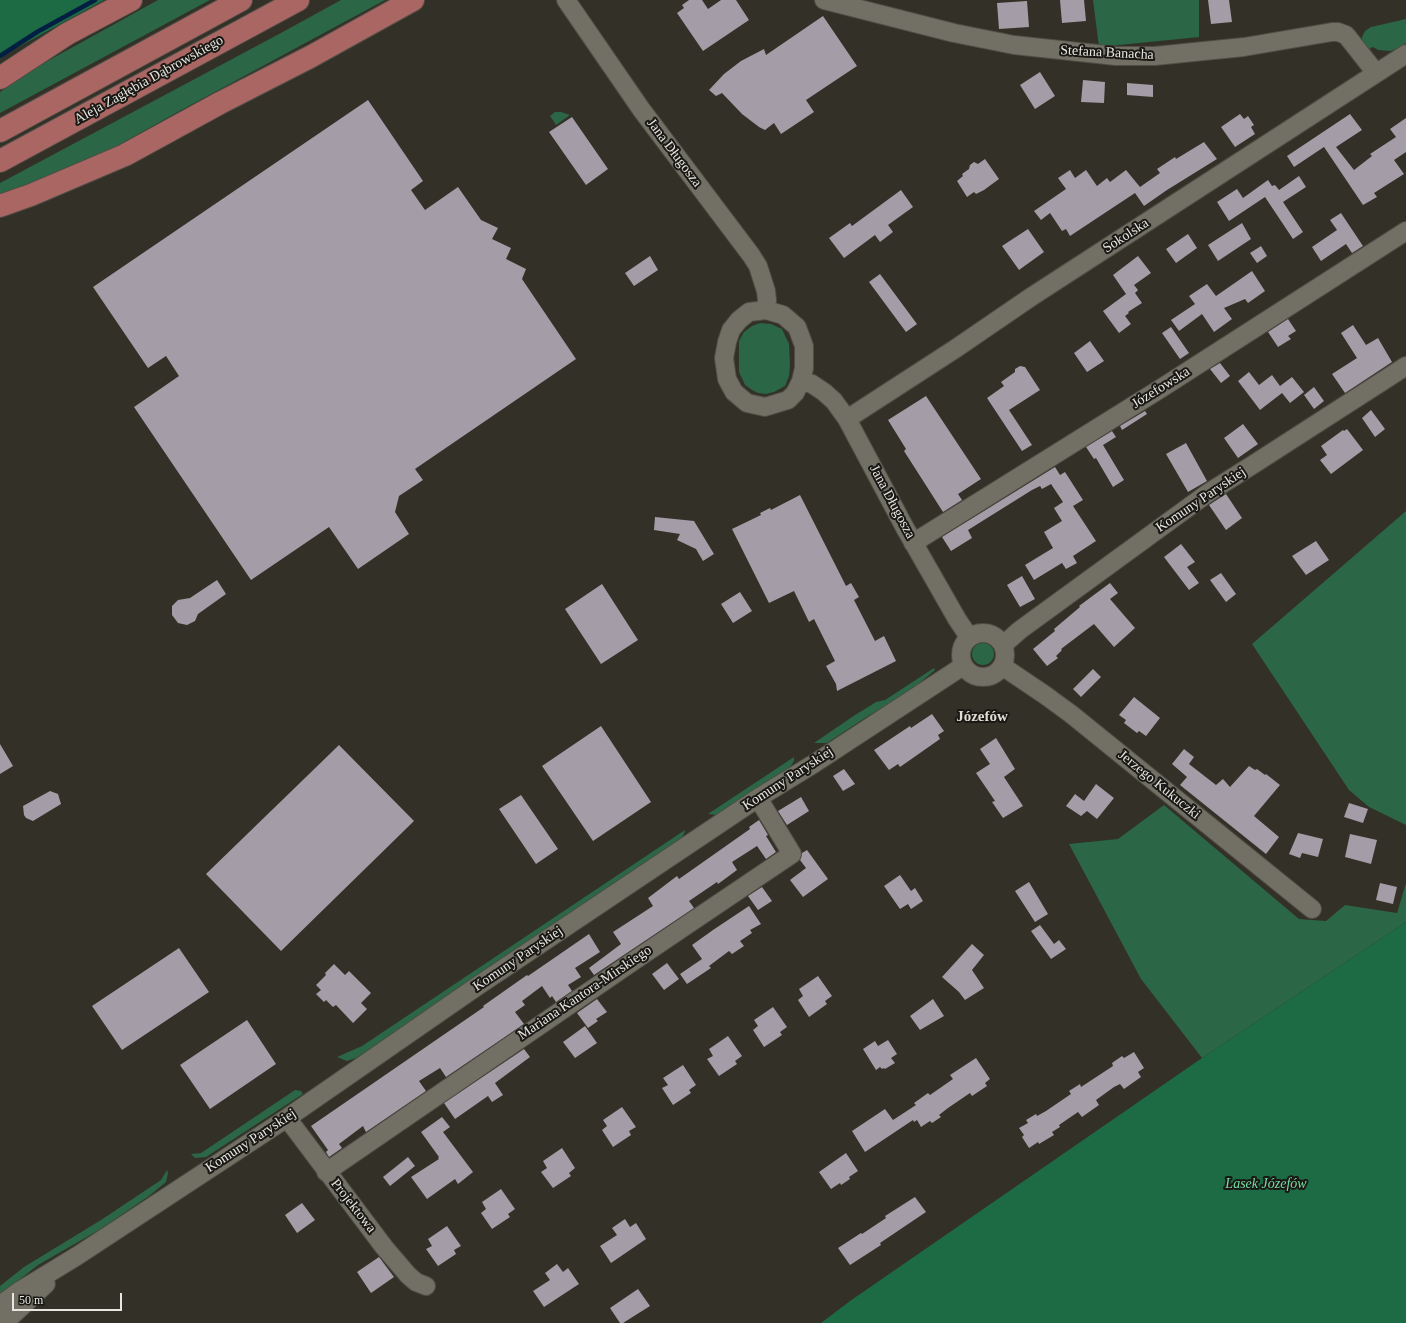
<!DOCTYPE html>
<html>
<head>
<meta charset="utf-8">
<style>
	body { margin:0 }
	#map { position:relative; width:1406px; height:1323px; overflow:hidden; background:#333027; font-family:Georgia,serif }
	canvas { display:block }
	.scale { position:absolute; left:12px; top:1293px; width:110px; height:18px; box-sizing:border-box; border:2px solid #e7e6e0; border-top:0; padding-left:5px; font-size:12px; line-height:14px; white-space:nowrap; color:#e7e6e0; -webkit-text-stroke:3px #191814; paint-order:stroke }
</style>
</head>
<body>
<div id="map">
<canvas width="1406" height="1323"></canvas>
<div class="scale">50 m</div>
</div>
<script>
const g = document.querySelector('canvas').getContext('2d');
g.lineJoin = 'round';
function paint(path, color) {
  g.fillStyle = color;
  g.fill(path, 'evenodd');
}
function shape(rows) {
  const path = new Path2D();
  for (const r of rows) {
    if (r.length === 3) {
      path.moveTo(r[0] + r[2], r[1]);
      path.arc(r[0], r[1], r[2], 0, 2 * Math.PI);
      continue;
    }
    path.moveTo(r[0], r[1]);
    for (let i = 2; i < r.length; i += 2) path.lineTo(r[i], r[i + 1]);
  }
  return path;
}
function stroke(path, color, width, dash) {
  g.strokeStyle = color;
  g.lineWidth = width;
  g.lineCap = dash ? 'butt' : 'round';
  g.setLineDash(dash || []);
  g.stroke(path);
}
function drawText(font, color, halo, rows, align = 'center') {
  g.font = font + ' Georgia,serif';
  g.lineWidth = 4;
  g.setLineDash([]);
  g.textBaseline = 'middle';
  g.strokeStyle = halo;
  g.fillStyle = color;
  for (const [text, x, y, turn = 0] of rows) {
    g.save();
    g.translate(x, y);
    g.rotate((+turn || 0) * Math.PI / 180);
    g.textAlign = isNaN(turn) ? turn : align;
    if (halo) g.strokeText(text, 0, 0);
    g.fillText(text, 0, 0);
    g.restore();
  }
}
paint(shape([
	[158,0,210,0,0,113,0,92,35,68],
	[341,0,385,0,174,114,83,165,0,197,0,183,279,34],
	[1093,0,1199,0,1199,37,1099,47],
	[1406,19,1406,43,1397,49,1390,51,1378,50,1375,48,1372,47,1369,50,1362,41,1362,37,1365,31,1371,27],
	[555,112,561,112,570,115,556,125,550,116],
	[760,323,771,324,782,329,789,344,790,365,789,376,785,386,774,392,766,394,758,393,752,390,745,385,739,372,739,341,744,332,752,326],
	[1406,511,1406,825,1369,807,1349,790,1252,644],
	[983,654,11],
	[934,668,935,670,911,690,888,705,868,716,827,743,814,743,852,717,876,702,885,700],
	[794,757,794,761,789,769,717,815,708,814],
	[1164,805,1299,919,1326,921,1345,905,1397,913,1406,883,1406,922,1202,1058,1141,979,1069,844,1118,839],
	[685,830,684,834,679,842,356,1058,347,1061,337,1057,362,1046],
	[295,1090,301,1091,303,1094,206,1157,195,1158,191,1154,201,1153],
	[167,1170,168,1173,166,1182,149,1196,99,1230,38,1265,0,1295,0,1286,24,1267,101,1220,161,1180]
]), '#2b6646');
paint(shape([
	[0,0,104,0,13,50,0,59],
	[1406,922,1406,1323,821,1323,850,1301,1202,1058]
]), '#1d6b44');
stroke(shape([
	[0,56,37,32,95,0]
]), '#011e43', 4.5);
paint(shape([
	[689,0,702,0,708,9,721,0,736,0,749,20,703,51,677,13,684,8,682,5],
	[1060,0,1084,0,1086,21,1062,23],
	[1208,0,1229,0,1232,22,1211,24],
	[1027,1,1029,27,999,29,997,3],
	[823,16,857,66,806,100,814,112,781,134,774,123,765,130,759,127,742,114,722,93,716,96,709,90,724,74,741,61,764,49,766,55],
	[1040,72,1055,96,1035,109,1020,85],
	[1083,80,1105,82,1104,103,1081,102],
	[1127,83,1153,85,1153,97,1127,95],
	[368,100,423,181,411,190,425,210,458,187,481,220,498,228,492,239,511,248,506,259,526,269,522,279,576,359,415,469,423,480,399,496,395,512,409,534,358,569,329,527,251,580,134,407,179,376,166,356,148,368,93,287],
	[1240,114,1244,119,1248,116,1254,125,1251,127,1255,134,1235,147,1221,127],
	[1350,114,1362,130,1336,147,1354,170,1372,156,1370,154,1396,137,1390,129,1406,118,1406,152,1394,160,1404,174,1374,193,1377,197,1363,205,1324,147,1294,167,1287,156],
	[572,117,608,169,586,185,549,132],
	[1204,142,1217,159,1167,190,1144,206,1135,193,1070,236,1066,229,1062,231,1050,213,1041,220,1034,211,1066,189,1058,178,1070,170,1075,178,1086,170,1097,186,1107,178,1110,182,1126,170,1140,187,1160,173,1157,169,1175,157,1176,159],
	[985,159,999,179,984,190,976,194,974,192,967,197,957,181,963,176,962,174,969,169,970,165,974,162,978,164],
	[1299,176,1306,187,1283,202,1303,232,1293,239,1265,197,1229,221,1217,202,1237,189,1243,198,1268,180,1272,186,1275,185,1279,190],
	[901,190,913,207,888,225,893,232,880,242,875,235,844,258,829,238,850,223,852,226],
	[1341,213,1363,246,1352,253,1346,244,1321,261,1312,247,1337,230,1330,220],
	[1242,223,1251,239,1218,261,1208,245],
	[1028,229,1044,252,1019,270,1002,246],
	[1188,234,1197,248,1176,263,1166,249],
	[1261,246,1267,256,1257,263,1250,253],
	[650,256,658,270,634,286,625,273],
	[1138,256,1151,273,1134,285,1138,290,1135,293,1142,303,1128,312,1129,313,1125,316,1131,324,1119,333,1103,311,1126,294,1113,275],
	[1252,271,1265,291,1248,303,1245,299,1224,308,1232,319,1214,332,1202,314,1179,331,1171,320,1195,304,1189,296,1207,284,1216,296],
	[880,274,917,324,906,332,869,282],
	[1288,319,1296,331,1288,336,1291,339,1278,347,1268,332],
	[1353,325,1366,345,1378,338,1392,362,1345,393,1332,374,1357,358,1341,333],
	[1171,327,1189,353,1180,359,1162,333],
	[1090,341,1104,361,1087,372,1074,353],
	[1220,363,1230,376,1221,383,1210,369],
	[1020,366,1025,367,1040,390,1009,410,1032,445,1022,451,987,398,1004,386,1001,382,1015,372,1015,369],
	[1249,372,1259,385,1272,375,1280,386,1292,377,1304,392,1290,403,1282,393,1260,410,1238,381],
	[1314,387,1324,401,1314,409,1304,395],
	[926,396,981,479,958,494,962,500,943,512,904,451,906,449,888,420],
	[1371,410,1385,429,1375,437,1362,418],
	[1145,411,1147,414,1122,430,1120,426],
	[1243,424,1258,444,1238,458,1224,438],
	[1347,429,1363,450,1331,474,1320,460,1327,455,1321,446,1343,430,1344,431],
	[1112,431,1116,437,1103,445,1124,480,1113,487,1096,458,1094,459,1086,447],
	[1186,443,1207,481,1188,492,1166,454],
	[1055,467,1060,475,1065,472,1083,500,1073,506,1096,541,1073,556,1077,563,1066,569,1062,563,1034,580,1025,565,1053,548,1044,532,1062,521,1054,508,1063,502,1051,484,1042,489,1040,486,1032,490,968,530,972,538,951,551,942,537],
	[1226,494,1242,518,1226,530,1209,505],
	[800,495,846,586,851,583,859,597,854,600,875,641,884,636,896,661,837,691,836,684,826,666,835,661,814,619,809,622,794,591,769,603,732,529,761,515,760,513,770,508,771,510],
	[655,517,694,521,714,554,703,561,696,549,677,540,680,534,654,530],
	[1316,541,1329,560,1306,575,1292,556],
	[1181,544,1195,562,1187,567,1199,583,1189,590,1164,557],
	[1221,573,1236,594,1226,602,1210,580],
	[1022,576,1035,599,1020,607,1007,585],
	[217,580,226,594,198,614,195,621,187,625,178,623,172,615,172,606,178,600,190,598],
	[1110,583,1118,593,1110,599,1135,628,1114,647,1094,624,1061,649,1062,650,1056,656,1058,658,1047,666,1033,649,1055,631,1054,629,1080,607,1079,606],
	[602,584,638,640,601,664,565,609],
	[740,592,752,611,733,623,721,604],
	[1093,669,1101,677,1081,697,1073,689],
	[1134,697,1160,718,1146,736,1139,731,1137,733,1124,723,1126,720,1119,715],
	[932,714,944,731,938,735,940,739,900,767,898,764,889,770,874,750,910,726,911,728],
	[601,726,651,802,593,841,542,766],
	[996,738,1015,769,1004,777,1023,806,1003,818,992,802,995,801,976,773,990,764,980,749],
	[0,744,13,766,0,774],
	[339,745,414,821,281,951,206,874],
	[1184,749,1194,757,1189,764,1216,785,1223,779,1230,787,1249,766,1255,770,1257,769,1265,775,1266,774,1280,785,1254,816,1279,837,1266,854,1180,785,1187,777,1172,764],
	[844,769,855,784,843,791,833,776],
	[1096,784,1114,798,1097,819,1087,811,1081,816,1066,806,1075,794,1084,801],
	[50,791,58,794,61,804,33,821,26,818,24,815,23,806],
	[521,795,558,849,536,864,499,809],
	[801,797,809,811,787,825,778,811],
	[1349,803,1368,809,1363,823,1344,817],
	[759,820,768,835,766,836,776,852,766,859,757,846,732,862,737,870,718,884,717,882,689,901,694,908,594,975,589,968,621,944,613,932,653,906,648,898,677,876,679,879,750,829,749,827],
	[1298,833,1323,839,1318,857,1302,853,1300,858,1289,854],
	[1350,834,1377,840,1371,864,1345,857],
	[807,850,828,879,803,897,790,880,806,868,800,860,802,853],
	[900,875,911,891,915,888,923,901,911,909,908,904,900,909,884,886],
	[1029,882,1048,914,1035,922,1015,891],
	[1380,883,1397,887,1393,904,1376,900],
	[762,887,772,901,758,910,748,896],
	[749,906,761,924,750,930,752,933,740,941,744,946,732,954,729,951,709,966,711,968,687,984,680,974,702,959,692,945,713,930],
	[1040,925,1054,944,1059,940,1066,949,1051,959,1031,931],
	[589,934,600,952,575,968,581,977,568,985,572,991,556,1002,552,996,550,998,542,986,522,1001,525,1005,515,1012,524,1024,446,1077,440,1068,419,1081,426,1091,366,1132,363,1126,339,1144,342,1148,329,1157,326,1152,328,1150,311,1126,484,1007,483,1006,527,975,528,976],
	[972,944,984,955,972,970,984,988,965,1000,959,992,942,977],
	[179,948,209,992,122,1050,92,1006],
	[667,963,679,979,664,990,652,974],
	[334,964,345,975,349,971,371,993,361,1003,367,1009,353,1023,336,1005,333,1007,326,1000,324,1002,316,994,321,990,316,985,326,975,325,973],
	[818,976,832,996,825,1001,827,1004,809,1017,798,1000,803,996,799,989],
	[597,999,607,1012,596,1019,598,1021,588,1028,577,1013],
	[933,999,944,1016,920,1030,910,1016],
	[773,1007,787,1027,780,1032,782,1035,764,1047,753,1030,758,1026,754,1020],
	[247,1020,276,1064,210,1109,180,1065],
	[585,1026,597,1043,575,1058,563,1042],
	[728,1036,742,1056,735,1061,737,1064,719,1076,707,1059,713,1056,709,1049],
	[888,1040,897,1054,891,1058,895,1063,885,1069,884,1068,882,1069,880,1067,876,1070,863,1049,875,1041,878,1046],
	[524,1049,530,1057,495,1083,503,1095,492,1102,488,1096,455,1119,444,1103],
	[1134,1052,1144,1068,1138,1072,1141,1077,1124,1089,1120,1084,1114,1087,1096,1100,1099,1105,1082,1117,1078,1112,1059,1125,1060,1127,1052,1132,1054,1135,1039,1144,1038,1142,1029,1148,1022,1137,1024,1135,1019,1128,1028,1123,1026,1120,1036,1114,1037,1116,1046,1111,1071,1094,1069,1091,1080,1084,1081,1087,1113,1066,1112,1063,1122,1056,1124,1058],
	[976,1058,990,1079,985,1083,987,1086,972,1096,970,1093,948,1108,939,1115,941,1117,932,1123,930,1121,921,1127,917,1120,914,1122,913,1120,865,1152,852,1131,885,1109,893,1120,916,1105,914,1103,928,1093,930,1095,953,1079,950,1075],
	[683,1065,696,1085,689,1090,691,1093,673,1105,662,1088,668,1085,663,1078],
	[622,1107,636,1127,629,1131,631,1135,613,1147,602,1130,607,1126,603,1120],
	[442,1117,450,1127,443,1132,473,1172,458,1184,455,1179,427,1199,411,1177,439,1159,438,1158,439,1157,421,1132],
	[562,1148,575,1168,569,1173,571,1176,553,1188,541,1172,547,1168,543,1161],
	[846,1153,858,1171,849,1177,850,1179,841,1185,840,1183,831,1189,819,1172],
	[408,1157,415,1166,390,1186,383,1177],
	[501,1189,515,1209,508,1214,510,1217,492,1229,481,1213,486,1209,482,1202],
	[915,1197,926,1212,880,1243,881,1245,850,1265,838,1248,861,1233,862,1234,886,1218,885,1216],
	[302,1203,315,1220,297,1233,285,1215],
	[625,1219,630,1227,636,1223,646,1239,611,1263,600,1246,617,1235,612,1228],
	[447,1226,461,1246,454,1250,456,1254,438,1266,426,1249,432,1246,428,1239],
	[379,1257,394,1277,371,1293,357,1272],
	[557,1264,563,1272,568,1268,579,1284,544,1307,533,1291,550,1280,545,1273],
	[638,1289,650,1306,623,1323,620,1323,610,1308]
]), '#a49ca6');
const minor = shape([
	[566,0,641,109,751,255,758,266,766,291,767,300,766,310],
	[824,0,954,33,1014,45,1116,56,1155,56,1194,52,1244,47,1332,32,1338,32,1346,35,1350,40,1376,73],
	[766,310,783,315,797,327,804,346,804,368,801,381,795,393,788,400,765,407,747,403,734,392,727,379,724,358,727,342,731,330,739,320,749,312,766,310],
	[801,381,812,384,824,392,834,401,847,419,905,528,957,619,969,637],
	[847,419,955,349,1031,297,1406,54],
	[913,543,1160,389,1406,231],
	[983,655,22],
	[1003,645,1020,630,1208,493,1254,464,1406,366],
	[1002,666,1045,695,1071,714,1312,909],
	[287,1118,384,1247,408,1275,416,1282,426,1286],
	[326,1172,635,960,792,854,758,798],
	[0,1305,18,1292,77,1256,287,1118,476,987,758,798,815,763,963,666],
	[4,1323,46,1284]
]);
const primary = shape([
	[0,78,67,34,131,0],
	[0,131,241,0],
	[0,161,298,0],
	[0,206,31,195,125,155,220,103,310,57,413,0]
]);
stroke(minor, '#4f4e46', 20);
stroke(primary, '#4f4e46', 24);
stroke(minor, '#727065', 18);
stroke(primary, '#a96663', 22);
drawText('14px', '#e7e6e0', '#191814', [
	["Stefana Banacha",1107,53,3],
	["Aleja Zagłębia Dąbrowskiego",149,80,-29],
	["Jana Długosza",674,153,53],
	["Sokolska",1126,236,-33],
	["Józefowska",1161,388,-32],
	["Komuny Paryskiej",1201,500,-34],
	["Jana Długosza",892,502,62],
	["Komuny Paryskiej",788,779,-33],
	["Jerzego Kukuczki",1159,785,39],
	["Komuny Paryskiej",518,959,-34],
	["Mariana Kantora-Mirskiego",585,993,-34],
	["Komuny Paryskiej",251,1141,-33],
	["Projektowa",353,1206,52]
]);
drawText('italic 14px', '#76dda3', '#191814', [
	["Lasek Józefów",1266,1184]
]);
drawText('bold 15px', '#dfdcd0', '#191814', [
	["Józefów",982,717]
]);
</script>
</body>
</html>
